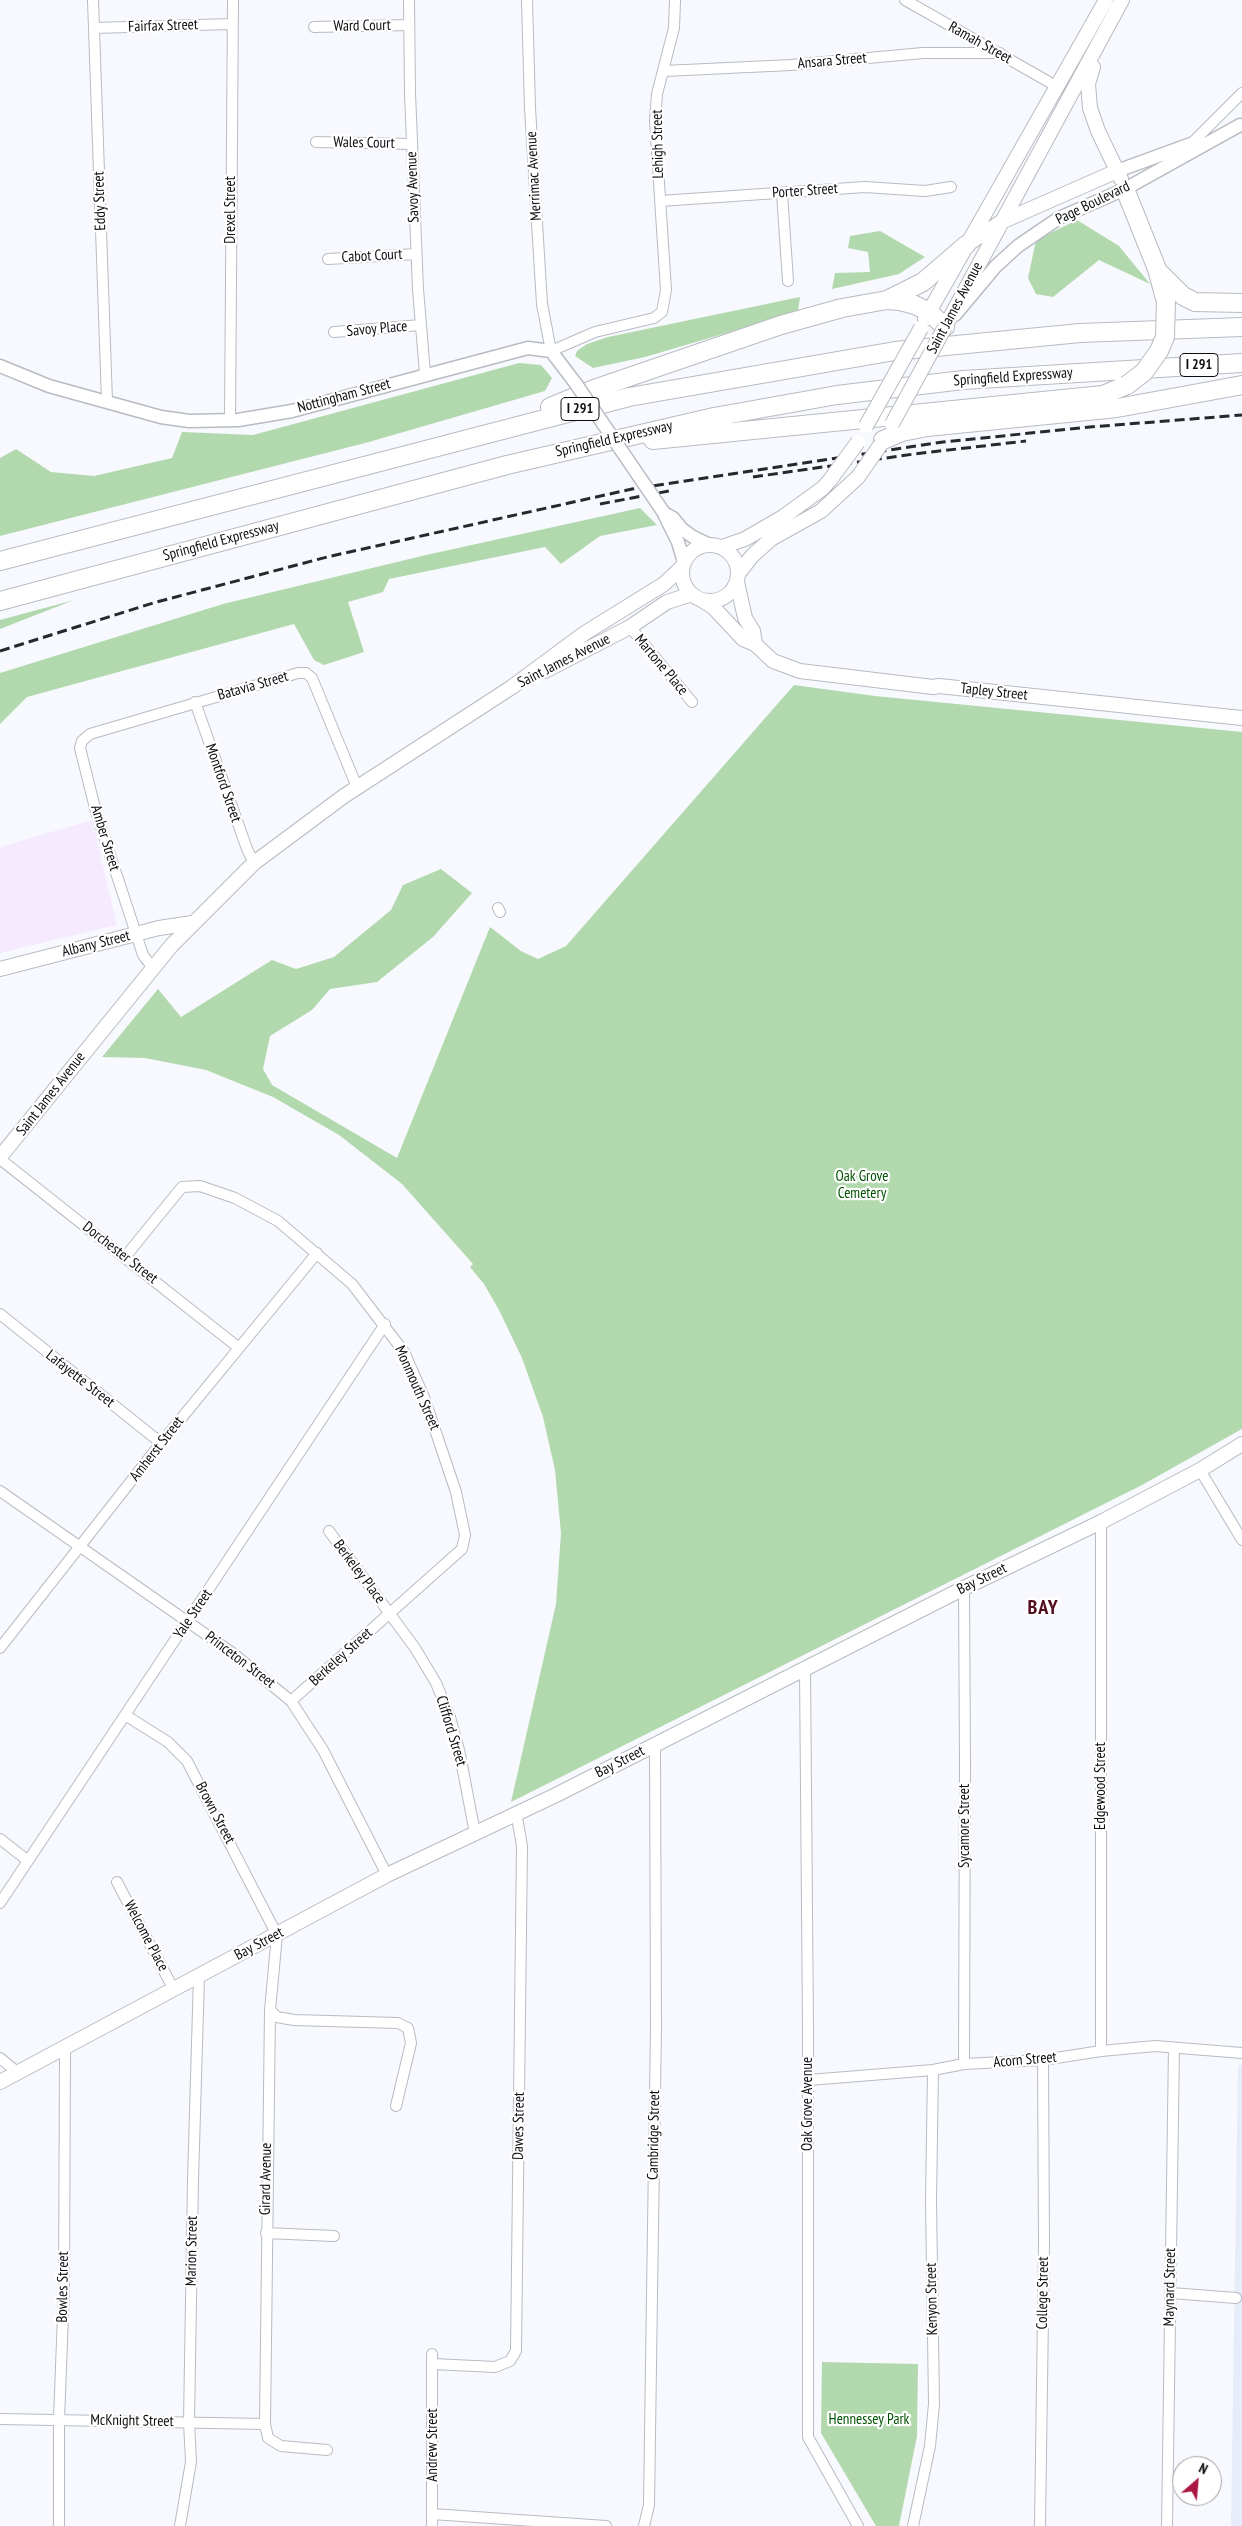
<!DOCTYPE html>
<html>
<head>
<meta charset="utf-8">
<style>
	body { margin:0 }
	#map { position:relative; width:1242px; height:2526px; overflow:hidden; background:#f7f9ff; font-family:"PT Sans Narrow",sans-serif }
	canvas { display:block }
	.north { position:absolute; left:1172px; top:2456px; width:50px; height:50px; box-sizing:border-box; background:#fff; border:1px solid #9e9fa0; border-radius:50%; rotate:27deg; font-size:14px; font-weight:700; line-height:20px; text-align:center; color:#0d0e11 }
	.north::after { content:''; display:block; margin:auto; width:18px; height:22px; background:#ac1742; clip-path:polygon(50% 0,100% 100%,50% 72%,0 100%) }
</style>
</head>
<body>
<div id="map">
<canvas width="1242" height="2526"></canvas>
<div class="north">N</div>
</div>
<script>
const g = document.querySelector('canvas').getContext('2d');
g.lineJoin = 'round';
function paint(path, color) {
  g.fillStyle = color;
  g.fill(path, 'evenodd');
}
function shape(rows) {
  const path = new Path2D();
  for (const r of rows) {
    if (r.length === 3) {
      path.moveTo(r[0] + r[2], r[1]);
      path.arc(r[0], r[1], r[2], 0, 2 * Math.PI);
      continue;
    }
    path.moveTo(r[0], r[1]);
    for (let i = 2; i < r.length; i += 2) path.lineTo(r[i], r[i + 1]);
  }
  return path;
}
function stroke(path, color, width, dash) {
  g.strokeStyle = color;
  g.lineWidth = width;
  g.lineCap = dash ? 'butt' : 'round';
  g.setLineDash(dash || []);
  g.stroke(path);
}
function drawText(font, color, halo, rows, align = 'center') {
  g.font = font + ' "PT Sans Narrow",sans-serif';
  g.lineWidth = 4.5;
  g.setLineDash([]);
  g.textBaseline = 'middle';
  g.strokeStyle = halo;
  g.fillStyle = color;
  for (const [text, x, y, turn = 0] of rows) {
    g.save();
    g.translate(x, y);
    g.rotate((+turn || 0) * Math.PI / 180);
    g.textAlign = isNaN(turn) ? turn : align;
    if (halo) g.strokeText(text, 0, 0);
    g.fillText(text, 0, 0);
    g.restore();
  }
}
paint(shape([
	[92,820,117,925,0,953,0,847]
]), '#f6eaff');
paint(shape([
	[1238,2065,1242,2065,1242,2526,1231,2526]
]), '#e6ecfa');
paint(shape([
	[1077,220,1119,246,1150,284,1099,260,1053,297,1036,294,1028,278,1036,240],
	[880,231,925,257,899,274,832,289,835,273,870,272,868,252,848,248,850,236],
	[800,297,798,312,645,357,593,368,575,356,577,351,587,344,608,337],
	[519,363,541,365,552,378,545,391,369,442,0,536,0,458,16,449,51,472,94,476,172,458,182,432,253,435],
	[640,508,657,525,600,536,561,564,545,547,389,579,383,592,348,602,364,652,324,665,314,660,294,624,27,697,0,724,0,673,223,604,426,555],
	[74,600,0,629,0,620],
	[794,685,875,696,1242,732,1242,1429,1142,1485,511,1802,556,1604,561,1533,555,1470,543,1417,522,1358,499,1310,484,1284,470,1267,473,1264,402,1184,339,1135,273,1097,206,1070,145,1058,102,1057,158,989,181,1017,272,960,296,969,334,957,391,910,403,885,441,869,472,893,433,937,377,982,330,989,312,1010,270,1036,263,1069,272,1085,397,1158,490,927,521,951,538,959,566,946],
	[822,2362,918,2364,917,2436,899,2526,876,2526,821,2433]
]), '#b2d9ae');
const minor = shape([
	[93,0,107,401],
	[409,0,410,93,418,289,425,374],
	[527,0,530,108,542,304,551,351,595,332,654,318,662,312,666,290,655,121,657,94,674,28,675,0],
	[905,0,1056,86],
	[314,27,409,25],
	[94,28,232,24],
	[664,71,791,65,923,53,1000,53],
	[316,142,412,144],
	[1192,143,1242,93],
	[782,193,788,281],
	[660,201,865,187,925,191,951,187],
	[328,259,416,254],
	[334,332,421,325],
	[230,420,233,0],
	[630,627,692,702],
	[195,702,247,849,254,863],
	[498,908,500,912],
	[153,968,143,955,96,812,80,748,82,741,90,734,298,673,306,673,312,678,357,787],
	[0,1159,239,1348],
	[125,1257,182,1187,200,1186,235,1198,278,1221,352,1284,404,1352,424,1397,456,1492,465,1535,462,1549,291,1701],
	[0,1314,161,1443],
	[1200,1470,1242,1540],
	[0,1491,234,1654,291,1701,323,1750,387,1875],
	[1101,1522,1101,2051],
	[329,1531,415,1648,436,1683,450,1717,459,1750,475,1833],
	[964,1588,965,1765,964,2064],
	[0,1648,161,1443,317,1253],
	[805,1669,808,2028,808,2437,858,2526],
	[125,1715,168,1742,187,1761,277,1935,270,2010,265,2424,268,2438,281,2446,327,2450],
	[0,1839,27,1860],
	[117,1882,174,1990],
	[0,1903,385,1324],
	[270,2010,277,2017,294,2020,398,2023,408,2028,411,2043,396,2106],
	[0,2058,17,2072],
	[809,2080,933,2070,964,2064,1043,2060,1101,2051,1155,2046,1242,2053],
	[266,2233,334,2236],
	[1171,2293,1236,2298],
	[432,2354,432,2526],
	[433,2364,495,2367,510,2361,516,2351,522,1846,516,1812],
	[0,2419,265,2424],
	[432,2514,606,2526],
	[59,2526,59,2419,64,2289,65,2048],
	[180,2526,191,2462,189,2422,193,2180,199,1976],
	[644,2526,649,2505,652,2295,656,2027,655,1744],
	[913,2526,930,2446,934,2404,931,2201,933,2070],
	[1040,2526,1044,2243,1043,2060],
	[1167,2526,1174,2048]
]);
const tertiary = shape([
	[1117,171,1199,141],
	[955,315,996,266,1018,246,1059,218,1125,189,1240,125],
	[0,366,49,386,161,417,189,421,238,420,292,411,528,348,551,351,576,384],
	[664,513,673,518,682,529,693,537,710,545],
	[665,516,678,542,684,562]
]);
const secondary = shape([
	[1093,67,1088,84,1090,108,1098,131,1121,179],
	[968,244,1001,222,1117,171],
	[925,319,1106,0],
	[945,327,1122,0],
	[710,573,28],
	[722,547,745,539,783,517,823,488,830,480],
	[738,574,752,556,771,539,821,511,858,477],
	[737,582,745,618,753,631,755,644],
	[702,600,713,607,743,639,755,644,773,661,800,671,933,687,939,686,1242,718],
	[545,671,630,627,667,602,692,594],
	[0,969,159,928,192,923],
	[0,1157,171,946,254,863,344,796,512,687,585,633,664,584,683,566],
	[0,2082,387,1875,556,1795,964,1588,1101,1522,1200,1470,1242,1444]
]);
const motorway = shape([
	[1125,189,1157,269,1166,302],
	[1161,274,1183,296,1195,302,1242,303],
	[887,300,923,282,966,245],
	[550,407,594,389,781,325,842,308,887,300,900,301,915,305,929,312,945,327],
	[653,440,1103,395,1127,385],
	[883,440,902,432,927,427,1117,408,1242,385],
	[0,561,629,397,895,351,1080,333,1242,327],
	[0,601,507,465,714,417,837,395,963,380,1242,363]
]);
stroke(minor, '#b8bbc2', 12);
stroke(tertiary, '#b8bbc2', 15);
stroke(secondary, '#b8bbc2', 16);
stroke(motorway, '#b8bbc2', 20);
stroke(minor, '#fff', 10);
stroke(tertiary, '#fff', 12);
stroke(secondary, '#fff', 14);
stroke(motorway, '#fff', 18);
stroke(shape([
	[753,477,914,454,1026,441],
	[600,504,669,491],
	[0,651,153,603,327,557,632,489,943,442,1090,427,1242,415]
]), '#27282b', 3, [10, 5]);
const tertiaryBridge = shape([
	[576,384,664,513]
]);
const secondaryBridge = shape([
	[892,424,945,327],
	[866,426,921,328],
	[858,477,881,444],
	[830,480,858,442]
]);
const motorwayBridge = shape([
	[1127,385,1144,372,1159,351,1165,337,1166,302]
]);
stroke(tertiaryBridge, '#b8bbc2', 15, []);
stroke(secondaryBridge, '#b8bbc2', 16, []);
stroke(motorwayBridge, '#b8bbc2', 20, []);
stroke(tertiaryBridge, '#fff', 12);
stroke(secondaryBridge, '#fff', 14);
stroke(motorwayBridge, '#fff', 18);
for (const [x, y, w] of [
	[1199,365,38],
	[580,409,38]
]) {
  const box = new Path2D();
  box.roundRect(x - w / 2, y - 11.5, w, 23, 4);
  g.fillStyle = '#fff';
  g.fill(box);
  stroke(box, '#0d0e11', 1);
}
drawText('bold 14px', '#0d0e11', null, [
	["I 291",1199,365],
	["I 291",580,409]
]);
drawText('15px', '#0d0e11', '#fff', [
	["Fairfax Street",163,26,-2],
	["Ward Court",362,26,-1],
	["Ramah Street",980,43,29],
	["Ansara Street",832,61,-5],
	["Wales Court",364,143,1],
	["Lehigh Street",658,144,-91],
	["Merrimac Avenue",534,176,-93],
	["Savoy Avenue",413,187,-92],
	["Porter Street",805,191,-4],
	["Eddy Street",100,201,-92],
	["Page Boulevard",1093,203,-26],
	["Drexel Street",231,210,-90],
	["Cabot Court",372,256,-3],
	["Saint James Avenue",955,308,-62],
	["Savoy Place",377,329,-5],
	["Springfield Expressway",1013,377,-4],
	["Nottingham Street",344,396,-15],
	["Springfield Expressway",614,439,-13],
	["Springfield Expressway",221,541,-15],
	["Saint James Avenue",564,661,-27],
	["Martone Place",661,665,50],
	["Batavia Street",253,686,-16],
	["Tapley Street",994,692,6],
	["Montford Street",223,783,71],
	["Amber Street",105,838,73],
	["Albany Street",96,944,-14],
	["Saint James Avenue",51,1094,-52],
	["Dorchester Street",120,1253,38],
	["Lafayette Street",80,1379,38],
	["Monmouth Street",417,1388,66],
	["Amherst Street",157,1449,-52],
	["Berkeley Place",359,1572,53],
	["Bay Street",982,1579,-26],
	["Yale Street",193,1614,-56],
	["Berkeley Street",341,1657,-42],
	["Princeton Street",240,1660,37],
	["Clifford Street",451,1731,73],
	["Bay Street",620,1762,-27],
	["Edgewood Street",1101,1786,-90],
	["Brown Street",215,1813,62],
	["Sycamore Street",965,1826,-90],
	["Welcome Place",146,1936,62],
	["Bay Street",259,1944,-28],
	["Acorn Street",1025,2060,-5],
	["Oak Grove Avenue",808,2104,-90],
	["Dawes Street",519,2126,-89],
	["Cambridge Street",654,2135,-89],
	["Girard Avenue",266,2179,-89],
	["Marion Street",192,2251,-89],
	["Bowles Street",63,2287,-89],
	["Maynard Street",1170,2287,-89],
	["College Street",1043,2293,-89],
	["Kenyon Street",932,2299,-91],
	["McKnight Street",132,2421,1],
	["Andrew Street",433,2445,-90]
]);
drawText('15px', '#035302', '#fff', [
	["Oak Grove",862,1177],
	["Cemetery",862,1194],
	["Hennessey Park",869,2420]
]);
g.letterSpacing = '1px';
drawText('bold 20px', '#520c1d', '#fff', [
	["BAY",1043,1608]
]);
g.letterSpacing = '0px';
</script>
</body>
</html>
